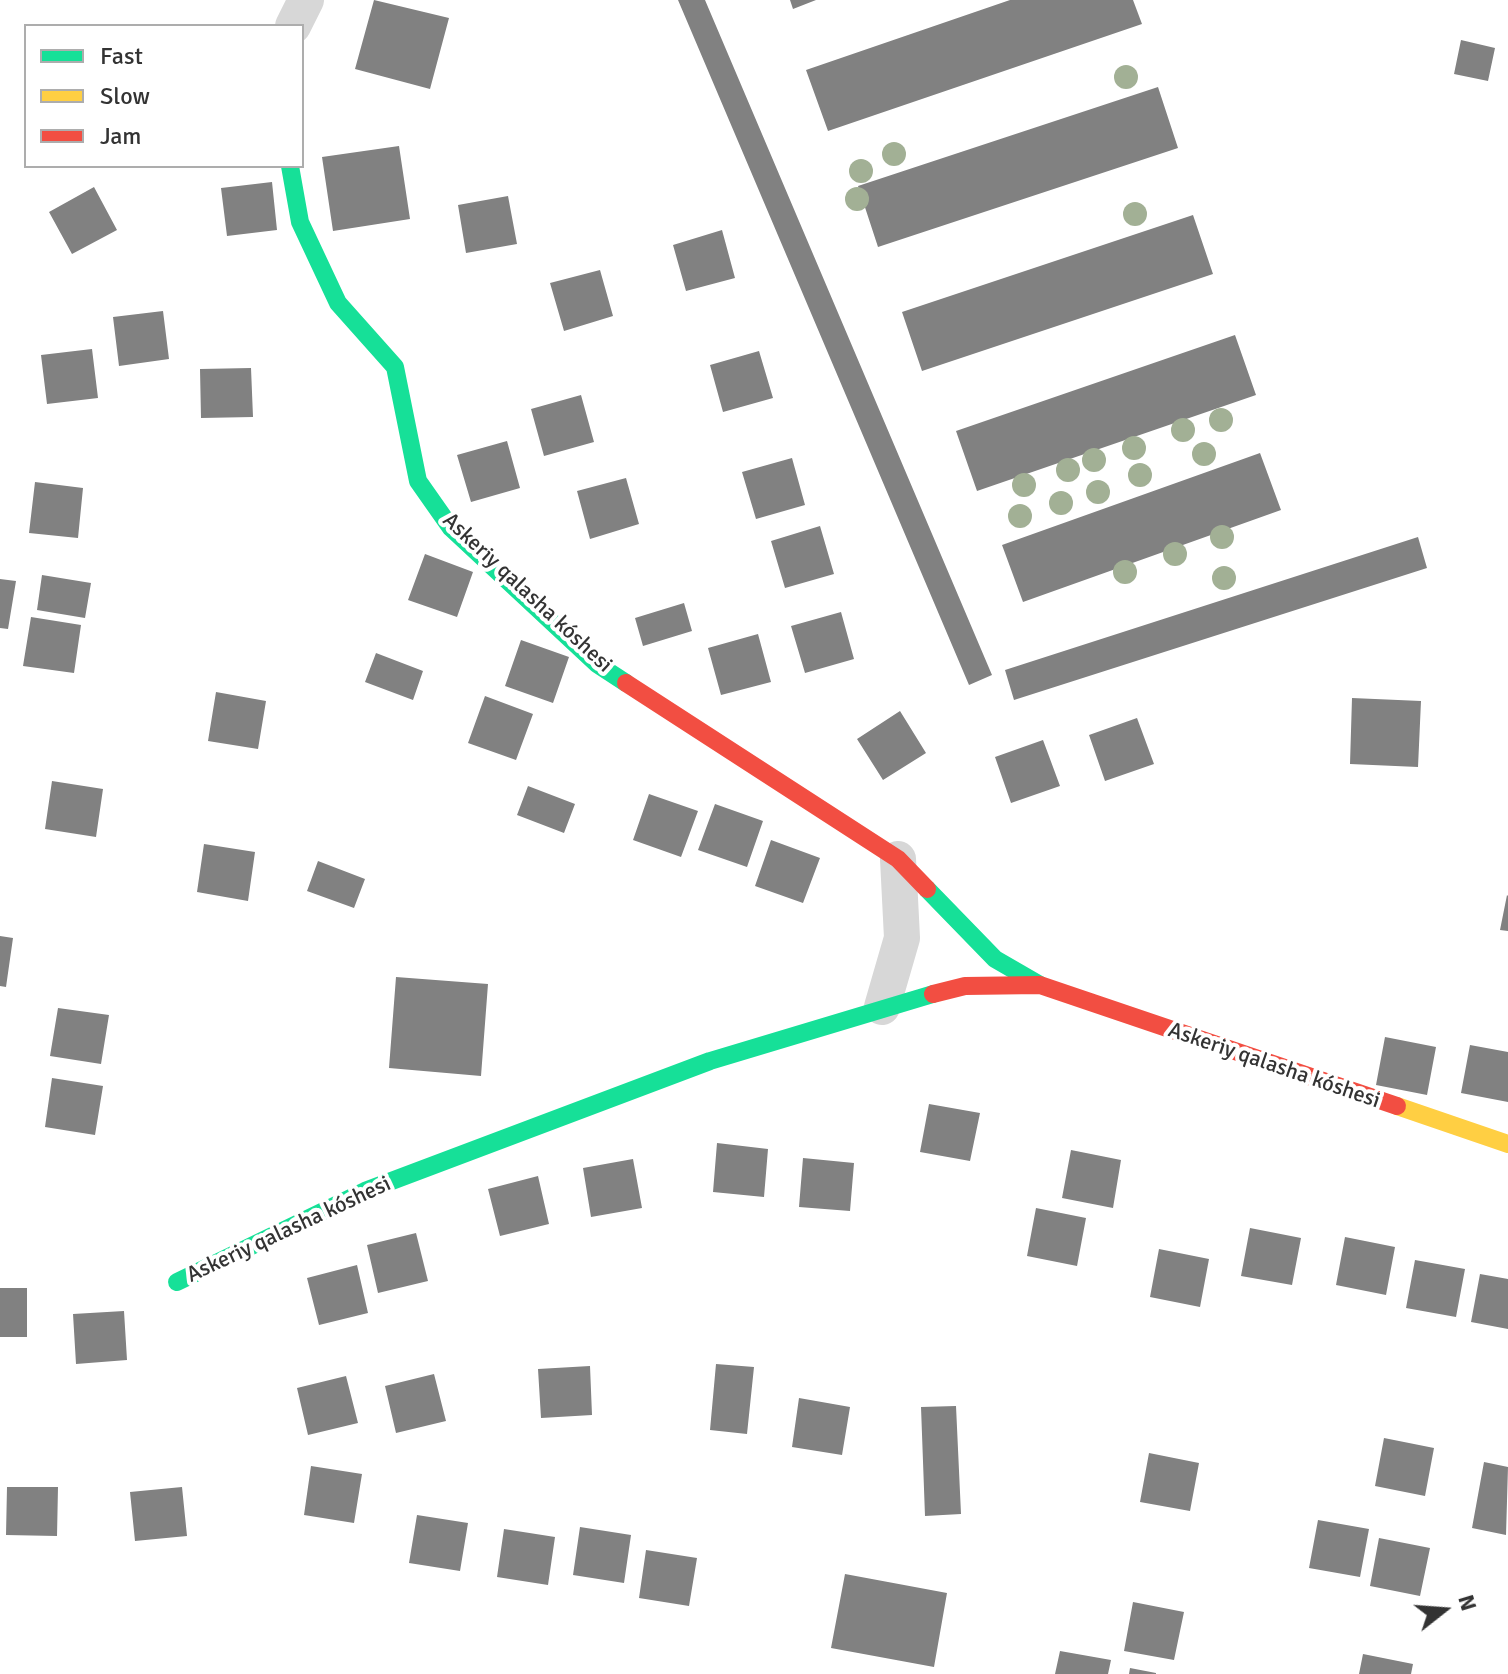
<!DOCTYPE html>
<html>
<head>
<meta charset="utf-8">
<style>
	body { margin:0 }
	#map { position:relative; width:1508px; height:1674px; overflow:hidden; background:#fff; font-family:Signika,sans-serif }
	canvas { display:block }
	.legend { position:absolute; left:24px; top:24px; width:280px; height:144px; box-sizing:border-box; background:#fff; border:2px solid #adadad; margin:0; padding:10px 14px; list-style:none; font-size:24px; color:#333 }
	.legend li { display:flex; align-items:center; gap:16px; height:40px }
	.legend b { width:40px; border:2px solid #adadad }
	.north { position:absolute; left:1404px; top:1570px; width:80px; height:80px; -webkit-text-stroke:6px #fff; paint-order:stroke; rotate:73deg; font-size:22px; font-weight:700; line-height:32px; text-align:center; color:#333 }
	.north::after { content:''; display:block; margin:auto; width:28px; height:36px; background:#333; clip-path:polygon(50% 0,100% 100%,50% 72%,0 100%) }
</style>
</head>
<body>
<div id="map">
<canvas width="1508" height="1674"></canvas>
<ul class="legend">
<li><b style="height:10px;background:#16e098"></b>Fast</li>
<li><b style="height:10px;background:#ffcf43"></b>Slow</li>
<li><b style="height:10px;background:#f24e42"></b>Jam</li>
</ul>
<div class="north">N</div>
</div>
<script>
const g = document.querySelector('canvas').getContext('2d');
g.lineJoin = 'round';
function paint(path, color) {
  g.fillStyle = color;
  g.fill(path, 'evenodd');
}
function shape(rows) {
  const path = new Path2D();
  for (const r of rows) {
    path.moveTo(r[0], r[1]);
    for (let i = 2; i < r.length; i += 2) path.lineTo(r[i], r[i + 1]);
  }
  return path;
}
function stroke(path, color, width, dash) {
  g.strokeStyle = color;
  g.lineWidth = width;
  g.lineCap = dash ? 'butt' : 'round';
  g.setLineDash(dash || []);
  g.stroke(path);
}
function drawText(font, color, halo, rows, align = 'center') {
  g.font = font + ' Signika,sans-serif';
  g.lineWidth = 8;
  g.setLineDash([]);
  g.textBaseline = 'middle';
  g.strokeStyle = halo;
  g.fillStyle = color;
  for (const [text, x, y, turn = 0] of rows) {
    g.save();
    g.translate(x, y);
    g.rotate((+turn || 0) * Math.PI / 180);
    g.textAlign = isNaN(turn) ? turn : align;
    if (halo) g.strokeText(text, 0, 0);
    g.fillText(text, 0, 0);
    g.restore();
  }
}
paint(shape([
	[374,0,449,18,430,89,355,69],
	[678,0,705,0,992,675,969,685],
	[790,0,816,0,793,9],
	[1010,0,1133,0,1142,24,828,131,806,70],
	[1461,40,1495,48,1488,81,1454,74],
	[1158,87,1178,148,878,247,858,186],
	[399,146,410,219,333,231,322,157],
	[272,182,277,230,227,236,221,188],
	[94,187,117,230,72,254,49,212],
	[508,196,517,244,466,253,458,205],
	[1193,215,1213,274,922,371,902,312],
	[722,230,735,278,686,291,673,245],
	[600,270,613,316,564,331,550,283],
	[163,311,169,359,119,366,113,317],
	[1235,335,1256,395,977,491,956,431],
	[92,349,98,398,47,404,41,355],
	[759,351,773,398,723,412,710,365],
	[251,368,253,417,201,418,200,369],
	[581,395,594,442,544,456,531,409],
	[507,441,520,488,471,502,457,455],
	[1260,453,1281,510,1023,602,1002,545],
	[792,458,805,505,756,519,742,472],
	[626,478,639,524,590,539,577,491],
	[35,482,83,488,78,538,29,533],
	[820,526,834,574,785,588,771,541],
	[1418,537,1427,568,1014,700,1005,670],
	[425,554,473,572,457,617,408,600],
	[42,575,91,583,85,618,37,610],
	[0,579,16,581,8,629,0,628],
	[684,603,692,631,643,646,635,618],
	[841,612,854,659,805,673,791,626],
	[31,617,81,625,74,673,23,666],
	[758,634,771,682,721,695,708,648],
	[521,640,569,657,553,703,505,686],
	[376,653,423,671,413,700,365,682],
	[216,692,266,701,258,749,208,741],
	[485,696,533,714,516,760,468,743],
	[1352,698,1421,701,1418,767,1350,764],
	[900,711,926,753,883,780,857,739],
	[1137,718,1154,764,1105,781,1089,735],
	[1043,740,1060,786,1011,803,995,757],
	[52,781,103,789,96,837,45,829],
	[528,786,575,804,564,833,517,815],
	[649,794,698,811,681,857,633,840],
	[715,804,763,821,747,867,698,850],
	[771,840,820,858,803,903,755,886],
	[204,844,255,852,248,901,197,892],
	[318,861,365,879,354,908,307,891],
	[1507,895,1508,896,1508,931,1500,930],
	[0,936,13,938,6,987,0,986],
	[396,977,488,984,481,1076,389,1068],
	[58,1008,109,1015,101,1064,50,1056],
	[1385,1037,1436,1047,1427,1095,1376,1085],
	[1470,1045,1508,1052,1508,1102,1461,1093],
	[52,1078,103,1086,95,1135,45,1127],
	[929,1104,980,1113,970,1161,920,1152],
	[717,1143,768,1149,764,1197,713,1192],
	[1071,1150,1121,1160,1113,1208,1062,1198],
	[803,1158,854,1163,850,1211,799,1207],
	[633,1159,642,1208,591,1217,583,1168],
	[538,1176,549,1224,500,1236,488,1189],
	[1036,1208,1086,1218,1077,1266,1027,1256],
	[1250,1228,1301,1238,1292,1285,1241,1276],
	[416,1233,428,1281,378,1293,367,1245],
	[1345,1237,1395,1247,1386,1295,1336,1285],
	[1159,1249,1209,1259,1200,1307,1150,1297],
	[1415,1260,1465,1269,1456,1317,1406,1308],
	[357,1265,368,1313,319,1325,307,1278],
	[1480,1274,1508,1279,1508,1329,1471,1322],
	[0,1288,27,1288,27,1337,0,1337],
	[124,1311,127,1360,76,1364,73,1314],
	[716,1364,754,1367,747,1434,710,1430],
	[590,1366,592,1415,541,1418,538,1369],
	[434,1374,446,1421,396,1433,385,1386],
	[346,1376,358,1423,308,1435,297,1388],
	[799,1398,850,1407,842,1455,792,1447],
	[956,1406,961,1514,925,1516,921,1407],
	[1384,1438,1434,1448,1425,1496,1375,1486],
	[1149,1453,1199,1463,1190,1511,1140,1502],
	[1484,1462,1508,1467,1506,1535,1472,1528],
	[311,1466,362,1474,354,1523,304,1515],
	[7,1487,58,1487,57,1536,6,1535],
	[182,1487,187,1536,135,1541,130,1492],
	[417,1515,468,1523,460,1571,409,1563],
	[1318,1520,1369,1529,1360,1577,1309,1568],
	[580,1527,631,1535,624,1583,573,1575],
	[504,1529,555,1537,548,1585,497,1577],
	[1379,1538,1430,1548,1420,1596,1370,1586],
	[646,1550,697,1558,689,1606,639,1598],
	[845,1574,947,1593,934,1667,831,1648],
	[1133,1602,1184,1612,1174,1660,1124,1651],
	[1060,1651,1111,1660,1108,1674,1055,1674],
	[1363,1654,1413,1664,1411,1674,1359,1674],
	[1130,1668,1156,1673,1156,1674,1129,1674]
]), '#818181');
stroke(shape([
	[293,26,306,0],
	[882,1007,902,938,898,859]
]), '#d7d7d7', 36);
stroke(shape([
	[290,166,300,222,338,303,395,367,418,481,451,528,597,664,626,683],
	[927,889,995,959,1040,985],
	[177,1282,365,1191,710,1061,933,994]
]), '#16e098', 18);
stroke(shape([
	[1397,1106,1508,1144]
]), '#ffcf43', 18);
stroke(shape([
	[626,683,898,859,927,889],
	[933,994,965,986,1040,985,1397,1106]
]), '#f24e42', 18);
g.fillStyle = '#a2b095';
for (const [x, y] of [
	[1126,77],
	[894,154],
	[861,171],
	[857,199],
	[1135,214],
	[1221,420],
	[1183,430],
	[1134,448],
	[1204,454],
	[1094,460],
	[1068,470],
	[1140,475],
	[1024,485],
	[1098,492],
	[1061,503],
	[1020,516],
	[1222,537],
	[1175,554],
	[1125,572],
	[1224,578]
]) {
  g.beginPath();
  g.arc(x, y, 12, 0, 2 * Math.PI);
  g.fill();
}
drawText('22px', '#333', '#fff', [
	["Askeriy qalasha kóshesi",527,593,43],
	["Askeriy qalasha kóshesi",1274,1066,19],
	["Askeriy qalasha kóshesi",289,1230,-25]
]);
</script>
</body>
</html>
